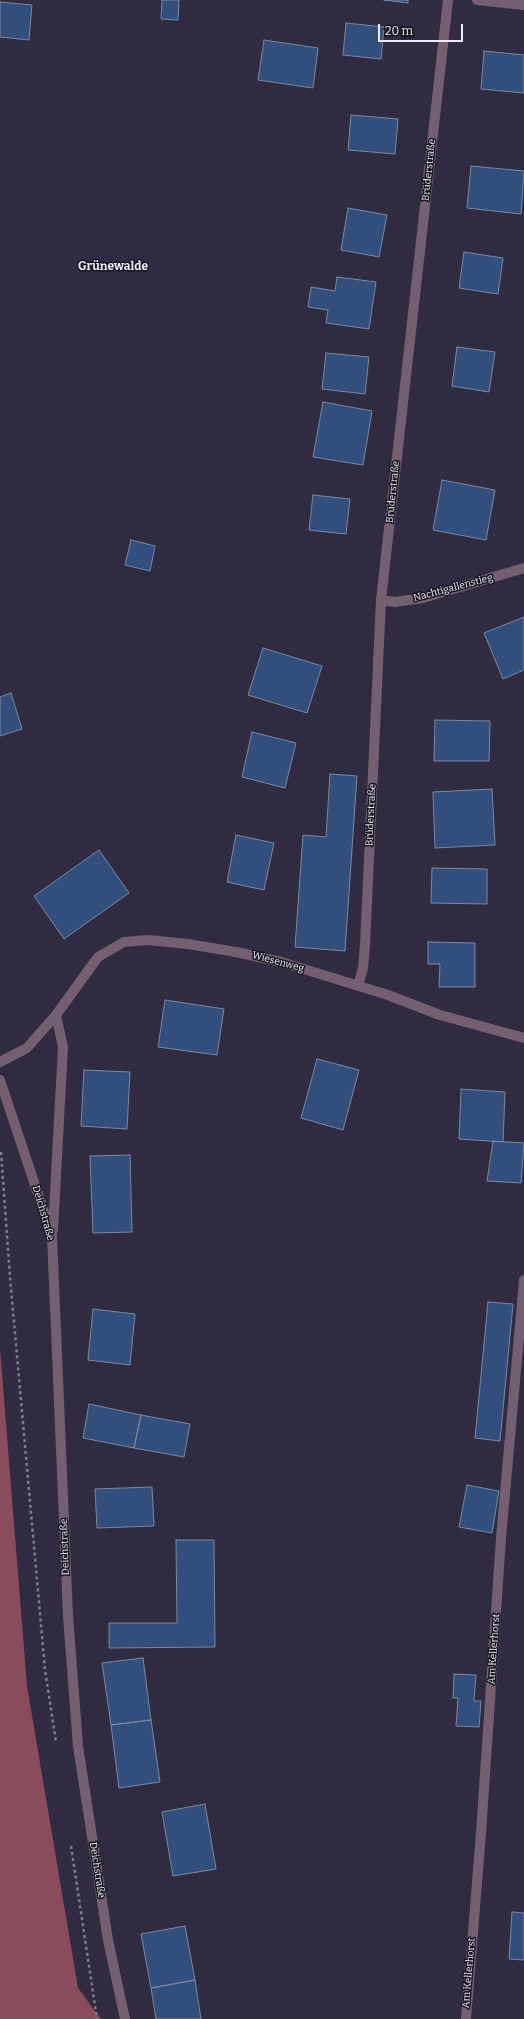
<!DOCTYPE html>
<html>
<head>
<meta charset="utf-8">
<style>
	body { margin:0 }
	#map { position:relative; width:524px; height:2019px; overflow:hidden; background:#302b40; font-family:Bitter,serif }
	canvas { display:block }
	.scale { position:absolute; left:378px; top:24px; width:85px; height:18px; box-sizing:border-box; border:2px solid #edebf9; border-top:0; padding-left:5px; font-size:12px; line-height:14px; white-space:nowrap; color:#edebf9; -webkit-text-stroke:3px #17151f; paint-order:stroke }
</style>
</head>
<body>
<div id="map">
<canvas width="524" height="2019"></canvas>
<div class="scale">20 m</div>
</div>
<script>
const g = document.querySelector('canvas').getContext('2d');
g.lineJoin = 'round';
function paint(path, color) {
  g.fillStyle = color;
  g.fill(path, 'evenodd');
}
function shape(rows) {
  const path = new Path2D();
  for (const r of rows) {
    path.moveTo(r[0], r[1]);
    for (let i = 2; i < r.length; i += 2) path.lineTo(r[i], r[i + 1]);
  }
  return path;
}
function stroke(path, color, width, dash) {
  g.strokeStyle = color;
  g.lineWidth = width;
  g.lineCap = dash ? 'butt' : 'round';
  g.setLineDash(dash || []);
  g.stroke(path);
}
function drawText(font, color, halo, rows, align = 'center') {
  g.font = font + ' Bitter,serif';
  g.lineWidth = 3;
  g.setLineDash([]);
  g.textBaseline = 'middle';
  g.strokeStyle = halo;
  g.fillStyle = color;
  for (const [text, x, y, turn = 0] of rows) {
    g.save();
    g.translate(x, y);
    g.rotate((+turn || 0) * Math.PI / 180);
    g.textAlign = isNaN(turn) ? turn : align;
    if (halo) g.strokeText(text, 0, 0);
    g.fillText(text, 0, 0);
    g.restore();
  }
}
paint(shape([
	[0,1349,27,1686,78,1988,101,2019,0,2019]
]), '#894c5c');
const building = shape([
	[162,0,179,0,178,20,161,19,162,0],
	[384,0,408,0,408,3,384,0],
	[0,2,32,5,29,40,0,37,0,2],
	[346,23,384,27,381,59,343,55,346,23],
	[264,40,318,48,313,88,258,80,264,40],
	[484,51,524,55,524,93,481,89,484,51],
	[351,115,398,119,395,154,348,150,351,115],
	[471,166,524,171,521,214,467,208,471,166],
	[348,208,387,215,379,257,341,250,348,208],
	[464,252,503,258,498,294,459,288,464,252],
	[337,277,376,282,369,329,326,323,328,310,308,307,311,287,335,291,337,277],
	[457,347,495,352,489,392,452,386,457,347],
	[326,353,369,357,365,394,322,389,326,353],
	[323,402,372,411,363,465,313,457,323,402],
	[442,480,495,490,486,540,433,530,442,480],
	[313,495,350,499,346,534,309,530,313,495],
	[131,540,155,546,150,571,125,565,131,540],
	[524,617,524,670,503,679,484,633,524,617],
	[263,648,322,666,307,713,248,695,263,648],
	[11,693,22,729,0,736,0,697,11,693],
	[435,720,490,721,489,761,434,761,435,720],
	[252,732,296,743,285,788,242,777,252,732],
	[330,774,357,776,345,951,295,947,303,835,326,837,330,774],
	[492,789,495,845,435,848,433,792,492,789],
	[236,835,274,843,264,890,227,882,236,835],
	[99,850,129,893,64,939,34,896,99,850],
	[432,868,487,869,487,904,431,903,432,868],
	[428,942,475,943,475,987,439,987,440,964,428,964,428,942],
	[165,1000,224,1009,217,1055,158,1047,165,1000],
	[317,1059,359,1070,343,1130,301,1118,317,1059],
	[84,1070,130,1072,127,1129,81,1126,84,1070],
	[461,1089,505,1092,503,1142,459,1139,461,1089],
	[493,1141,524,1143,521,1183,487,1181,493,1141],
	[130,1155,132,1232,93,1233,90,1156,130,1155],
	[488,1302,513,1304,500,1441,475,1438,488,1302],
	[93,1309,135,1314,130,1365,88,1360,93,1309],
	[89,1404,141,1415,134,1448,83,1438,89,1404],
	[141,1415,190,1424,184,1457,134,1448,141,1415],
	[467,1485,499,1491,492,1533,459,1527,467,1485],
	[152,1487,154,1526,97,1528,95,1489,152,1487],
	[176,1540,214,1540,215,1647,109,1648,109,1623,177,1623,176,1540],
	[143,1658,151,1720,111,1725,102,1663,143,1658],
	[454,1674,476,1675,474,1701,481,1701,479,1727,456,1726,458,1698,453,1698,454,1674],
	[151,1720,160,1782,119,1788,111,1725,151,1720],
	[205,1804,216,1869,173,1876,162,1812,205,1804],
	[512,1912,524,1913,524,1960,509,1959,512,1912],
	[185,1926,195,1980,151,1988,141,1934,185,1926],
	[195,1980,201,2019,156,2019,151,1988,195,1980]
]);
paint(building, '#324e7c');
stroke(building, '#7a899f', 1);
stroke(shape([
	[1,1152,10,1277,45,1670,56,1742],
	[71,1846,97,2019]
]), '#807c8e', 2.5, [3, 3]);
stroke(shape([
	[477,0,524,5],
	[381,600,395,602,423,598,524,568],
	[358,986,363,968,365,945,381,600,448,0],
	[0,1062,27,1048,56,1015,98,957,124,942,148,940,188,944,236,952,281,962,388,995,440,1015,524,1038],
	[0,1080,52,1236,68,1616,78,1746,108,1940,125,2019],
	[53,1230,63,1047,56,1015],
	[466,2019,481,1833,501,1538,524,1280]
]), '#735f71', 10);
drawText('10px', '#edebf9', '#17151f', [
	["Brüderstraße",429,170,-84],
	["Brüderstraße",393,492,-84],
	["Nachtigallenstieg",453,588,-15],
	["Brüderstraße",371,815,-87],
	["Wiesenweg",278,962,15],
	["Deichstraße",43,1213,74],
	["Deichstraße",65,1547,-92],
	["Am Kellerhorst",494,1649,-86],
	["Deichstraße",97,1870,81],
	["Am Kellerhorst",469,1973,-85]
]);
drawText('bold 12px', '#edebf9', '#17151f', [
	["Grünewalde",113,267]
]);
</script>
</body>
</html>
